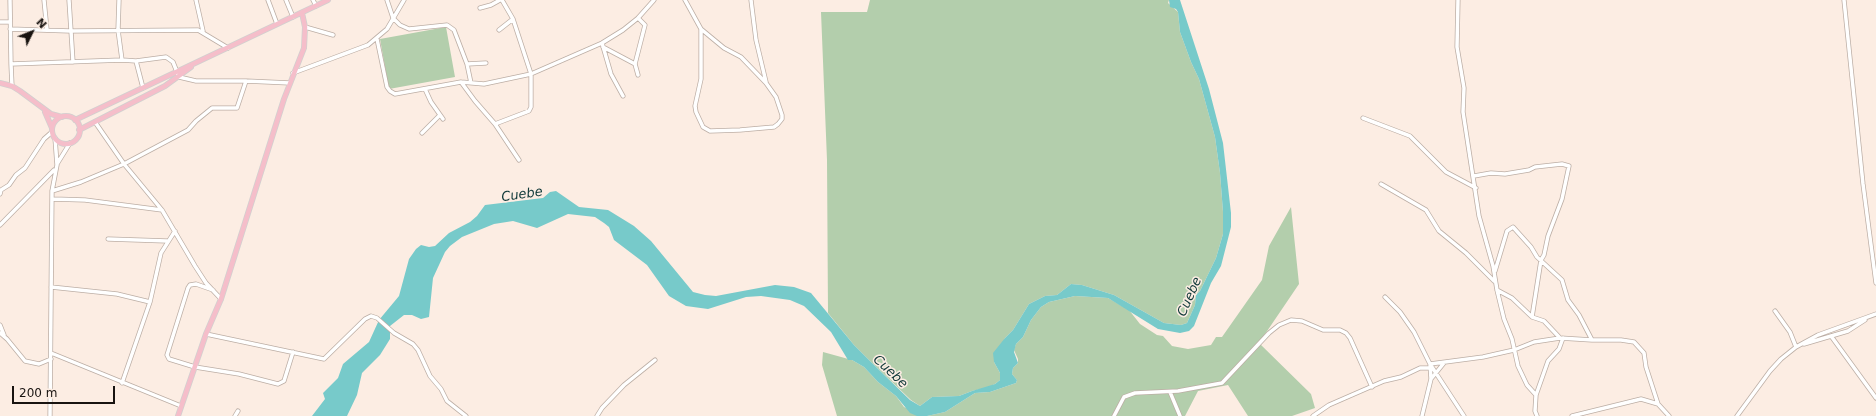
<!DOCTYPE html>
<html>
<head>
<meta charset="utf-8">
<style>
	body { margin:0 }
	#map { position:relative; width:1876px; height:416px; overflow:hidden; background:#fcede3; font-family:"DejaVu Sans",sans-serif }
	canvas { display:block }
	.north { position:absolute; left:12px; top:12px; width:40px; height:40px; -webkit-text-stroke:3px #fcede3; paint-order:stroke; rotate:47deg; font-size:11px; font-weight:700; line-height:16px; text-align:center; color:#181310 }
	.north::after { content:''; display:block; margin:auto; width:14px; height:18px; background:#181310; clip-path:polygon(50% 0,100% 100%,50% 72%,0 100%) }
	.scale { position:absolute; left:12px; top:386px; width:103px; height:18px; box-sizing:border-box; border:2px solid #181310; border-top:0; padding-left:5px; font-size:12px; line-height:14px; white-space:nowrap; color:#181310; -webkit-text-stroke:3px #fcede3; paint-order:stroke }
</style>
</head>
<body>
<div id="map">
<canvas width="1876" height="416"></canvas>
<div class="north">N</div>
<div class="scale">200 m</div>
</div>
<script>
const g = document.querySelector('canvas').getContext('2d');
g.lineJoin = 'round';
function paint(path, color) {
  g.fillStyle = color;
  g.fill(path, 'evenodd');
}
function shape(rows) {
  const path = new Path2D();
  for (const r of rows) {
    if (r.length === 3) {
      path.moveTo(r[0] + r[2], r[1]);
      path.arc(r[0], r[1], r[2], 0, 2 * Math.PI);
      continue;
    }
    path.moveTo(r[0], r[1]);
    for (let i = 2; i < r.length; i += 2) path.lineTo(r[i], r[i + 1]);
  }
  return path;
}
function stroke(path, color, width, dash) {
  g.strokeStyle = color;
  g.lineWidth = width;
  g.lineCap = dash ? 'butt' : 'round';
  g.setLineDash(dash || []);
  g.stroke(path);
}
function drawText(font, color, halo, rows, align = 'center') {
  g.font = font + ' "DejaVu Sans",sans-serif';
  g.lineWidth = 3;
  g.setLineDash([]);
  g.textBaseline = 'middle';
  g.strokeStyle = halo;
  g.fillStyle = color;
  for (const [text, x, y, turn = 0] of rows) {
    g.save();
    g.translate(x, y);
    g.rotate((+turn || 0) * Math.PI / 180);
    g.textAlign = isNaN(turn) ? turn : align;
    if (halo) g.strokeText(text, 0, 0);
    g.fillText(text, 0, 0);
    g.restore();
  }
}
paint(shape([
	[870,0,1169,0,1168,3,1178,12,1180,32,1191,62,1199,79,1215,137,1220,173,1223,212,1223,234,1216,258,1200,291,1196,295,1195,305,1187,323,1181,325,1164,323,1114,295,1082,285,1071,284,1057,295,1045,296,1029,304,1013,330,1005,338,994,362,1000,373,1000,380,995,384,986,388,972,391,959,396,932,397,920,406,911,400,871,362,854,345,828,313,827,160,821,12,867,12],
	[446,27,455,77,389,89,380,39],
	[1291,207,1299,284,1259,343,1311,394,1315,408,1292,416,1248,416,1228,385,1198,391,1185,416,837,416,822,365,823,352,852,360,864,367,878,382,896,396,904,407,927,416,945,412,975,393,990,392,1016,383,1017,380,1012,374,1013,368,1018,363,1018,359,1014,350,1016,344,1023,337,1031,320,1041,307,1049,302,1075,296,1108,298,1129,310,1140,324,1157,335,1163,336,1172,346,1188,349,1211,345,1216,337,1222,337,1262,280,1269,246]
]), '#b3ceac');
paint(shape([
	[1169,0,1180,0,1209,89,1223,143,1231,213,1231,227,1221,266,1211,283,1194,326,1189,331,1180,333,1158,329,1108,298,1075,296,1049,302,1041,307,1031,320,1023,337,1016,344,1014,352,1018,363,1013,368,1012,374,1017,380,1016,383,990,392,975,393,945,412,927,416,917,416,910,413,896,396,878,382,864,367,852,360,848,360,831,332,804,306,790,300,761,296,746,297,708,309,686,306,669,296,647,265,614,240,609,227,604,223,595,217,568,214,537,228,513,221,494,224,462,237,450,246,445,252,433,278,429,317,421,319,412,315,404,315,390,326,390,339,380,355,362,373,357,395,347,416,312,416,325,399,323,393,338,378,343,364,369,342,379,320,399,296,409,259,416,249,421,245,429,247,435,246,449,233,470,222,477,216,485,205,543,198,550,192,556,191,579,207,608,210,634,226,651,241,693,292,705,295,716,296,775,285,794,287,811,293,854,345,871,362,910,400,920,406,932,397,959,396,972,391,995,384,1000,380,1000,373,994,362,993,353,1005,338,1013,330,1029,304,1045,296,1057,295,1071,284,1082,285,1114,295,1164,323,1181,325,1187,323,1195,305,1196,295,1200,291,1216,258,1223,234,1223,212,1220,173,1215,137,1199,79,1191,62,1180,32,1178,12,1176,9,1170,7]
]), '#77caca');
const minor = shape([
	[10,0,11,64],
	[44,0,47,30],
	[69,0,73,62],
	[119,0,118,30,122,60],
	[196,0,203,31],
	[268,0,277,24],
	[286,0,293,17],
	[313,0,316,6],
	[387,0,393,18,400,25,409,29,447,25,454,30,467,64,486,63],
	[685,0,701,29,701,79,695,106,696,112,703,127,710,131,740,130,774,127,778,124,782,119,782,115,776,97,766,83,741,57,724,48,701,29],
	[751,0,756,40,766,82],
	[1458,0,1457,47,1464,88,1463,112,1479,216,1493,266,1497,290,1504,319,1512,339,1518,366,1527,385,1536,395],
	[1844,0,1863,184,1876,283],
	[480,8,491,5,500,0],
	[638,18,645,25,635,64,638,75],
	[0,22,10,22],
	[305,27,333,35],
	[10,29,70,31,198,30,228,48],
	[499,30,513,19],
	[377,39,387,87,390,91,395,94,461,82],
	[602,43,611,74,623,96],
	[603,47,635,64],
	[136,61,143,88],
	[467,64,471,83],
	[293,73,368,45,387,29,404,0],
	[12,86,11,64,122,60,136,61,166,57,173,62,179,77,196,81,246,81,290,83],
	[425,89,431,102,443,119],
	[1363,118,1410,136,1446,172,1476,188],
	[95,122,124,164,162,210],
	[495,124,529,111,531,107,531,74,513,19,502,0],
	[422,133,440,115],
	[519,160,495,124,475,101,461,82,484,84,531,74,602,43,623,30,638,18,654,0],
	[57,164,70,143],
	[1474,176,1491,173,1505,174,1529,170,1535,167,1562,164,1569,166,1562,199,1548,236,1544,255,1541,260,1532,317],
	[1381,184,1426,210,1439,231,1466,253,1494,281],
	[52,191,81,182,124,164,188,130,196,121,212,108,237,108,246,81],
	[0,194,1,190,9,185,16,175,25,168,44,139,52,132],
	[53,199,85,200,162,210,195,266,206,283,221,299],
	[0,225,54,170],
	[108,239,167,241],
	[1495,271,1507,231,1513,227,1531,247,1537,257,1562,280,1568,300,1579,315,1592,340],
	[51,287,117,294,150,302],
	[213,290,196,284,190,285,188,288,167,355,169,359,195,367,239,374,278,384,284,381,293,352],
	[1497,290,1512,298,1532,317,1544,321,1560,338],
	[1385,297,1400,312,1414,332,1430,364,1464,416],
	[1775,311,1790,332,1796,347],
	[0,325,4,335],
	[0,333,7,339,25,361,39,364,51,359],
	[206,334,324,359,365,319,371,316,377,318,394,333,413,344,418,350,430,376,441,389,447,401,466,416],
	[1831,336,1876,398],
	[1804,344,1848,331,1865,320],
	[51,353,181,406],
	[1431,379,1444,363],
	[122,383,150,302,161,253,175,231],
	[1170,392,1180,416],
	[50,416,52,191,57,165,55,138],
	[235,416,238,411],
	[597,416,602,408,624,385,655,360],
	[1114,416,1124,397,1135,393,1178,391,1222,383,1269,333,1279,325,1291,320,1302,321,1323,330,1340,330,1346,333,1350,338,1372,387],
	[1313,416,1329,405,1384,381,1401,377,1420,368,1430,368],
	[1422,416,1431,379,1430,364,1483,357,1514,350,1534,342,1560,338,1592,340,1621,340,1634,342,1644,353,1646,367,1658,404,1669,416],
	[1537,416,1535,411,1536,395,1548,361,1559,349,1563,338],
	[1572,416,1641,399,1658,404],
	[1737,416,1770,371,1781,359,1796,347,1818,335,1876,314]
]);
const major = shape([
	[0,83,12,86,20,91,51,114,62,117],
	[45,112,52,128],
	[66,130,14],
	[75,120,328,0],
	[79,130,165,86,191,67],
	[178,416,206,334,221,299,284,99,304,48,305,27,302,13]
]);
stroke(minor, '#bcaea5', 5);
stroke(major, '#d1d0cf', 6);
stroke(minor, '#fff', 3.5);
stroke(major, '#f5beca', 4.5);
drawText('italic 13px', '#103939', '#fcede3', [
	["Cuebe",522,195,-8],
	["Cuebe",1190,297,-66],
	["Cuebe",890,372,43]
]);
</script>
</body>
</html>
